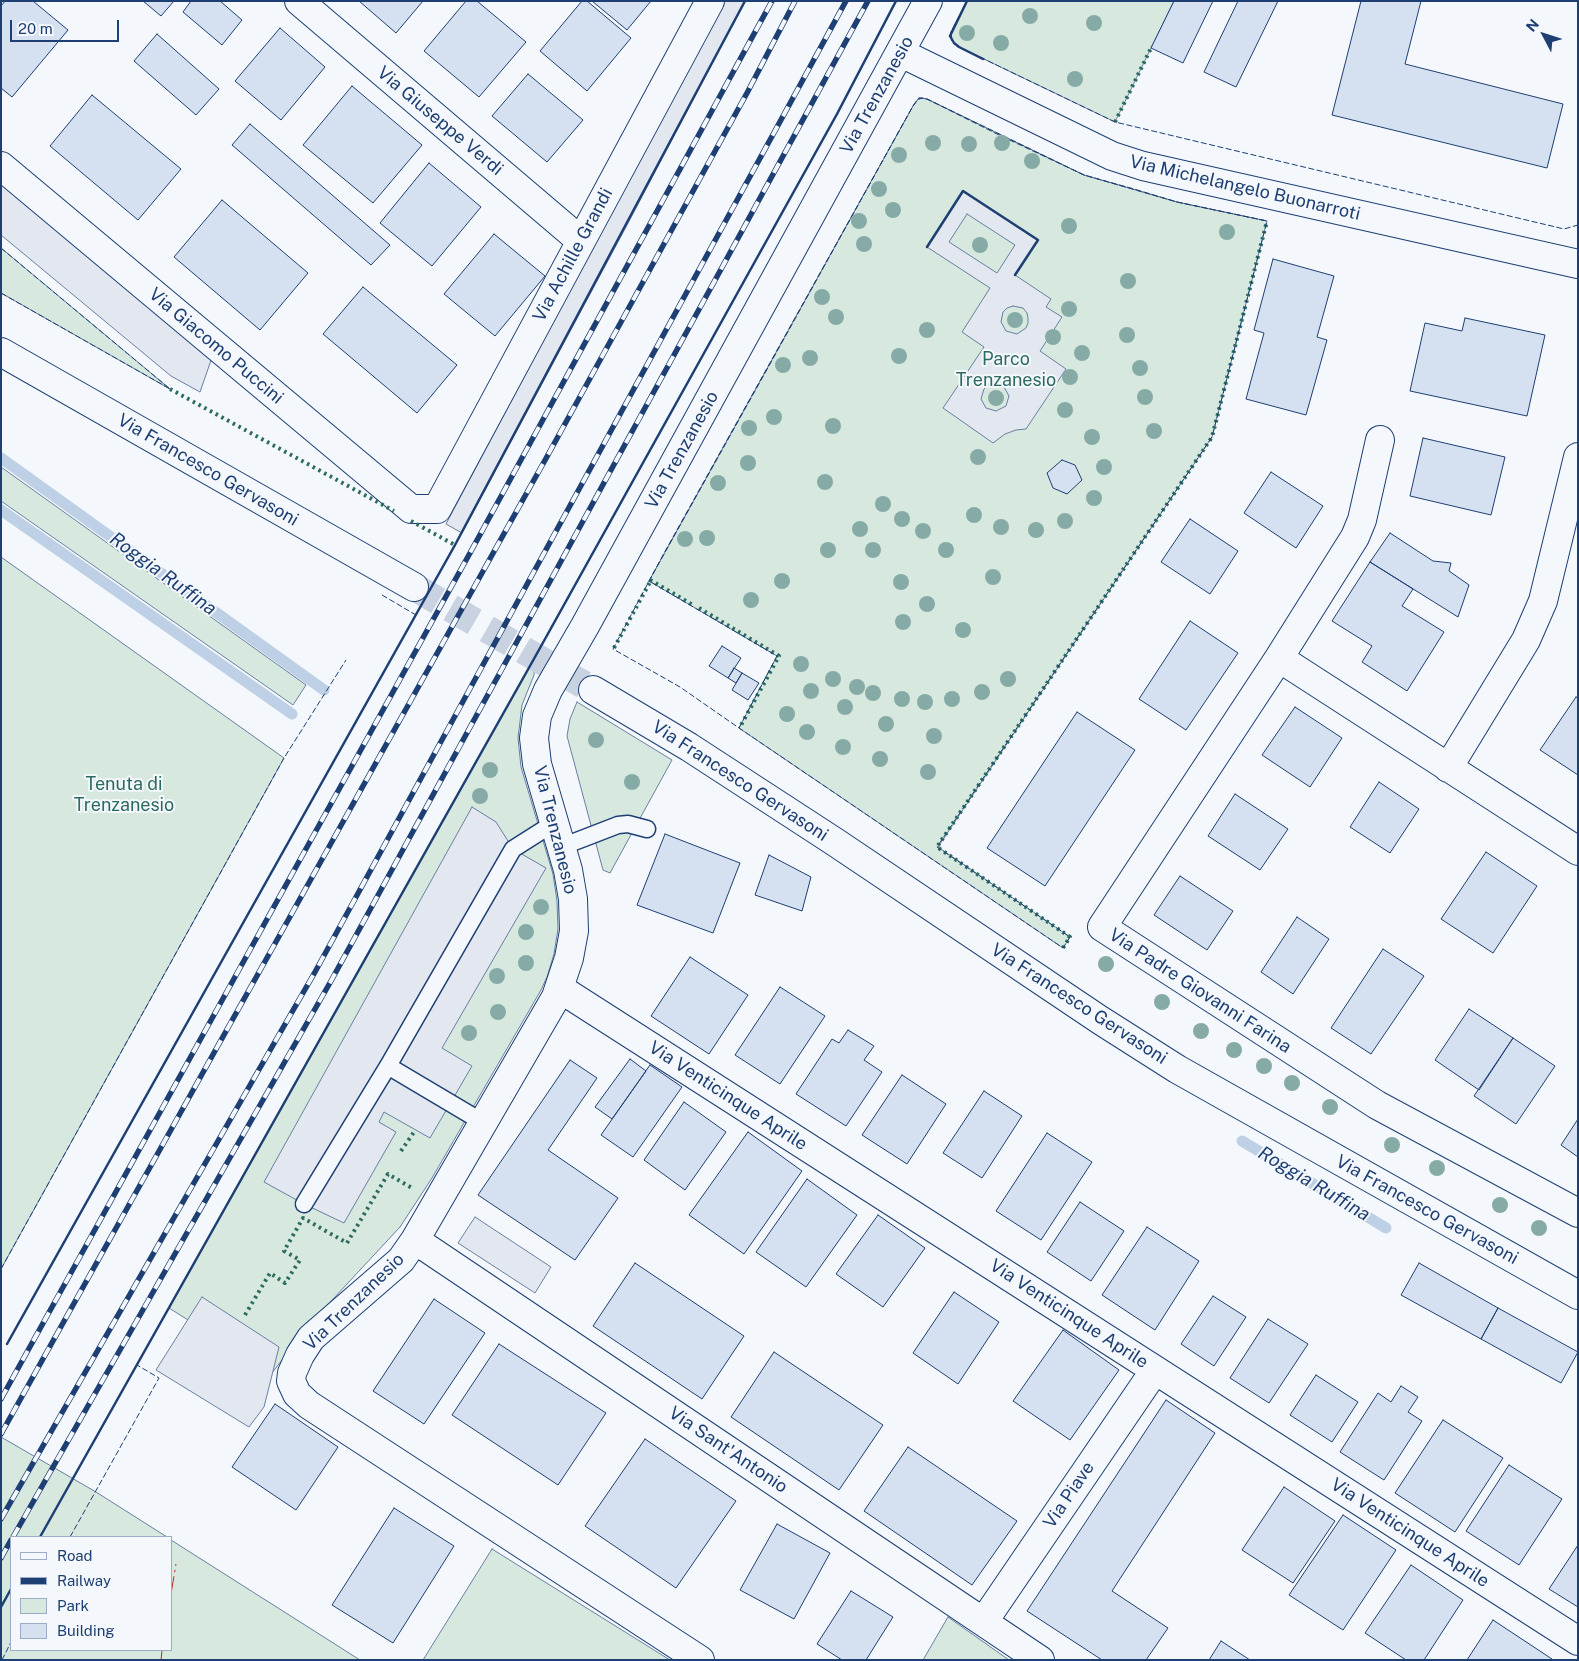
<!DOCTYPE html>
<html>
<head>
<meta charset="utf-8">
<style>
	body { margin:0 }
	#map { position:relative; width:1579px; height:1661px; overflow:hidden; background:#f4f7fb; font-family:"Public Sans",sans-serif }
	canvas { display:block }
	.frame { position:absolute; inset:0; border:2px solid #1d3f73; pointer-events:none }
	.legend { position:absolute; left:10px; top:1536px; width:162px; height:115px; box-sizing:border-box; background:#f4f7fb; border:1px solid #9eadc5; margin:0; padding:6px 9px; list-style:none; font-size:15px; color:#1d3f73 }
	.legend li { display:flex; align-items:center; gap:10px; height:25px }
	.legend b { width:25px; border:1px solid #9eadc5 }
	.north { position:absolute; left:1519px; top:10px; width:50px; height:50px; -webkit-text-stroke:4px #f4f7fb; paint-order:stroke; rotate:310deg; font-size:14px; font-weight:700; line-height:20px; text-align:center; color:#1d3f73 }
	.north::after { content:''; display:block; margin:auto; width:18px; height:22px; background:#1d3f73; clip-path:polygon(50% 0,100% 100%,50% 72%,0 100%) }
	.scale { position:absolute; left:10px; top:20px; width:109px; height:22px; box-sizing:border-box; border:2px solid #1d3f73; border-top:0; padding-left:6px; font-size:15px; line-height:18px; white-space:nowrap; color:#1d3f73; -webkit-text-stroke:4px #f4f7fb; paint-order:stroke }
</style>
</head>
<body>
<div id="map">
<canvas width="1579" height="1661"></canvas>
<div class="frame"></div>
<ul class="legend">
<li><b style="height:6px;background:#f4f7fb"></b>Road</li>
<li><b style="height:6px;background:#1d3f73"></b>Railway</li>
<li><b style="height:14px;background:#d7e8df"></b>Park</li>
<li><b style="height:14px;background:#d5e0f0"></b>Building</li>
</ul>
<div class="north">N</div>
<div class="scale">20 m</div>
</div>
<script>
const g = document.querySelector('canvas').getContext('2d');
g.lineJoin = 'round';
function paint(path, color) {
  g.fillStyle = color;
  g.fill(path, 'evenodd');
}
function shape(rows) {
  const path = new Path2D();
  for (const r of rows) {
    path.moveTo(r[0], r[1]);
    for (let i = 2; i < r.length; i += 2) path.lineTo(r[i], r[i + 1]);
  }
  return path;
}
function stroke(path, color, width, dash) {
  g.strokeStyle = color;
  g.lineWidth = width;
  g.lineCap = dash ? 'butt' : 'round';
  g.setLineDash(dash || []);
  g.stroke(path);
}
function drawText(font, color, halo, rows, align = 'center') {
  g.font = font + ' "Public Sans",sans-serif';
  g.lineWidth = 4;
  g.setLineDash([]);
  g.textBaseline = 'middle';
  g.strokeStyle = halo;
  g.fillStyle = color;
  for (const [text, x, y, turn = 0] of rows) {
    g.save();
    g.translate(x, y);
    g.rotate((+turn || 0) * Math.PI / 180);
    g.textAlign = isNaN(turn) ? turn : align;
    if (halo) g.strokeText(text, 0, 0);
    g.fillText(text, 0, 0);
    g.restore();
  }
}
const green = shape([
	[967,1,1174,1,1115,122,959,47,952,41,951,32,967,1],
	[919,98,927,99,1084,175,1177,202,1267,221,1212,437,938,847,1070,937,1063,948,739,728,777,656,649,581,913,106,919,98],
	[1,248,170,389,1,293,1,248],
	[1,467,306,685,293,705,1,501,1,467],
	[1,557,284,758,1,1269,1,557],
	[535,657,534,675,522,705,518,738,521,767,553,874,557,901,558,929,554,954,547,977,541,990,432,1178,400,1227,307,1327,272,1373,169,1308,535,657],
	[577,702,672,760,610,873,603,870,567,736,570,719,577,702],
	[1,1437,96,1492,167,1537,11,1537,11,1650,171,1650,171,1540,360,1660,1,1660,1,1437],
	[492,1549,670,1660,423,1660,492,1549],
	[948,1617,1009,1660,923,1660,948,1617]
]);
paint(green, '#d7e8df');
stroke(green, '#687fa3', 1);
const parking = shape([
	[724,1,745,1,626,227,462,533,446,524,724,1],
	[1,166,216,346,200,392,171,376,1,235,1,166],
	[963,191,1038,240,1015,275,1051,299,1046,307,1062,317,1040,351,1066,369,1026,429,1016,430,1005,434,993,443,943,408,984,347,962,332,990,288,927,247,963,191],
	[967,214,1015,245,997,273,949,242,967,214],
	[1013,306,1023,308,1027,313,1028,318,1028,323,1026,328,1017,334,1006,331,1001,322,1003,312,1007,308,1013,306],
	[994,383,1004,387,1009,396,1006,406,996,411,986,408,981,399,984,389,988,385,994,383],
	[472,807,496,822,513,849,546,868,442,1048,472,1066,430,1138,384,1112,379,1122,396,1132,344,1223,304,1204,264,1182,472,807],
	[475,1217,551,1267,535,1293,458,1243,475,1217],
	[202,1297,279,1347,264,1407,249,1427,156,1370,202,1297]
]);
paint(parking, '#e3e8f0');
stroke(parking, '#687fa3', 1);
stroke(shape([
	[1,458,324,690],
	[1,510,292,714],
	[1242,1141,1386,1228]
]), '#bed0e5', 11);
const building = shape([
	[5,1,33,1,68,30,12,97,1,88,1,6,5,1],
	[143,1,174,1,161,16,143,1],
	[191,1,220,1,242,20,222,45,183,12,191,1],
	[359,1,423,1,396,33,359,1],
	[466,1,477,1,526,42,479,97,424,51,466,1],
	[582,1,587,1,631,38,587,91,540,51,582,1],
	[592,1,651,1,627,30,592,1],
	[1174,1,1213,1,1183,63,1151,48,1174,1],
	[1238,1,1278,1,1236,87,1204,72,1238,1],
	[1361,1,1421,1,1405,64,1563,104,1547,168,1332,115,1361,1],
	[280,28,325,67,281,120,235,81,280,28],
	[157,34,219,89,196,115,134,61,157,34],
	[528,74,583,120,547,162,492,116,528,74],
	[352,86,422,145,373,203,303,145,352,86],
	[92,95,181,169,138,220,50,146,92,95],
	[250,124,390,245,371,265,232,145,250,124],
	[429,163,481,207,432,266,380,223,429,163],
	[222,200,308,273,260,330,174,257,222,200],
	[494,234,545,276,495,336,444,294,494,234],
	[1273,259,1334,276,1317,337,1327,340,1306,415,1246,399,1264,333,1254,330,1273,259],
	[363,287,457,365,417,413,323,334,363,287],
	[1465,318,1545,335,1527,416,1410,391,1425,323,1462,331,1465,318],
	[1423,438,1505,457,1491,515,1410,496,1423,438],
	[1062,460,1075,465,1082,480,1067,494,1053,488,1047,473,1062,460],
	[1271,472,1323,506,1296,548,1244,513,1271,472],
	[1190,519,1238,551,1210,594,1161,562,1190,519],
	[1390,533,1433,561,1451,563,1449,571,1469,585,1458,617,1370,562,1390,533],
	[1370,562,1413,589,1402,606,1444,632,1407,691,1362,662,1372,646,1332,621,1370,562],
	[1190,621,1238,653,1186,730,1139,699,1190,621],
	[722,646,741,658,728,678,709,666,722,646],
	[734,668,742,673,736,683,728,678,734,668],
	[742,673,759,683,748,700,732,690,742,673],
	[1576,697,1578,698,1578,775,1540,750,1576,697],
	[1295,707,1342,738,1310,787,1262,755,1295,707],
	[1077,712,1135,750,1045,886,987,848,1077,712],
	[1379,782,1419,809,1390,853,1350,827,1379,782],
	[1235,794,1288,829,1260,870,1208,836,1235,794],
	[665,834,740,863,713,933,637,905,665,834],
	[1486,852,1537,886,1493,953,1441,919,1486,852],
	[769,855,811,877,802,911,755,895,769,855],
	[1180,876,1233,911,1207,950,1154,915,1180,876],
	[1297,917,1329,939,1293,994,1261,972,1297,917],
	[1383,949,1424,976,1371,1054,1331,1028,1383,949],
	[690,957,748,995,709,1054,651,1016,690,957],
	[780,987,825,1016,780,1084,735,1055,780,987],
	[1469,1009,1513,1038,1479,1090,1435,1060,1469,1009],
	[848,1030,874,1046,864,1060,882,1072,846,1126,796,1094,832,1039,839,1043,848,1030],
	[1513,1038,1555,1066,1516,1124,1474,1096,1513,1038],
	[630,1059,646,1071,612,1119,595,1107,630,1059],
	[570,1060,597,1078,548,1150,618,1198,575,1260,478,1195,570,1060],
	[650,1065,682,1087,633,1157,601,1135,650,1065],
	[902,1075,946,1104,907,1164,862,1135,902,1075],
	[984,1091,1022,1116,982,1178,943,1153,984,1091],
	[684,1102,726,1132,685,1190,644,1160,684,1102],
	[1578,1119,1578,1157,1561,1145,1578,1119],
	[748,1132,802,1171,744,1254,689,1215,748,1132],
	[1047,1133,1092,1162,1041,1240,996,1211,1047,1133],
	[807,1179,857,1215,806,1287,756,1252,807,1179],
	[1080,1202,1124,1231,1091,1281,1047,1252,1080,1202],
	[878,1215,925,1248,883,1307,836,1274,878,1215],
	[1147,1227,1199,1261,1155,1330,1102,1295,1147,1227],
	[635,1263,744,1336,702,1399,593,1326,635,1263],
	[1419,1263,1498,1308,1481,1339,1401,1295,1419,1263],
	[954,1292,999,1322,958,1384,913,1353,954,1292],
	[1213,1296,1246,1317,1214,1366,1181,1344,1213,1296],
	[434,1299,485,1333,424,1424,373,1391,434,1299],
	[1498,1308,1578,1352,1561,1383,1481,1339,1498,1308],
	[1268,1319,1308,1344,1269,1403,1230,1378,1268,1319],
	[1063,1330,1119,1370,1070,1440,1013,1401,1063,1330],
	[499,1344,606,1413,558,1485,452,1415,499,1344],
	[774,1352,883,1425,839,1490,731,1417,774,1352],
	[1316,1375,1358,1402,1332,1442,1290,1415,1316,1375],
	[1401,1386,1418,1397,1408,1412,1422,1421,1384,1480,1340,1452,1378,1393,1391,1402,1401,1386],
	[1166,1400,1215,1433,1112,1591,1168,1628,1146,1660,1102,1660,1027,1611,1166,1400],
	[275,1404,338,1447,296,1510,232,1467,275,1404],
	[1443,1420,1503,1458,1455,1532,1395,1493,1443,1420],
	[645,1439,736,1501,676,1588,585,1526,645,1439],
	[908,1447,1017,1521,972,1585,864,1511,908,1447],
	[1509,1465,1562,1499,1519,1565,1466,1531,1509,1465],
	[1284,1487,1335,1521,1293,1583,1242,1550,1284,1487],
	[394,1508,454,1546,393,1643,332,1605,394,1508],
	[1343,1515,1396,1550,1343,1630,1289,1595,1343,1515],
	[777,1524,830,1553,794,1619,740,1590,777,1524],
	[1578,1545,1578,1607,1549,1589,1578,1545],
	[1411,1565,1463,1600,1424,1660,1406,1660,1365,1633,1411,1565],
	[851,1591,893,1617,866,1660,842,1660,817,1644,851,1591],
	[1493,1620,1552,1659,1551,1660,1467,1660,1493,1620],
	[1221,1641,1250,1660,1209,1660,1221,1641]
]);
paint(building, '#d5e0f0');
stroke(building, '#1d3f73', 1);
stroke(shape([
	[414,587,593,690]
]), '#c9d2e0', 28, [28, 14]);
const lane = shape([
	[561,847,618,825,628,824,647,829],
	[388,1066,484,1123],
	[304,1204,388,1066,513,849,554,823]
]);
const street = shape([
	[299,1,581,241],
	[901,53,1112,156,1143,166,1578,264],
	[1,166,411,509,437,509,710,1],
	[1380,440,1362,520,1355,537,1279,658,1102,927,1377,1105,1578,1213],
	[1279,658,1578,851],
	[1448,768,1526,640,1543,601,1578,457],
	[559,988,1578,1641],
	[415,1240,1040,1660],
	[984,1621,1155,1370],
	[700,1660,309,1405,297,1394,291,1381,292,1373,300,1355,311,1338,401,1260,415,1240,556,997,569,958,574,931,573,899,568,870,537,764,534,738,537,716,548,690,585,626,928,1]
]);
const secondary = shape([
	[1,352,414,587],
	[593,690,689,747,835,842,1100,1020,1177,1069,1578,1295]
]);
stroke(lane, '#1d3f73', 19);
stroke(street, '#1d3f73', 30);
stroke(secondary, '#1d3f73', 30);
stroke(lane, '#f4f7fb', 16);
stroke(street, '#f4f7fb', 28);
stroke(secondary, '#f4f7fb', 28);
const rail = shape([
	[1,1399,470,553,772,1],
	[1,1434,544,462,747,93,795,1],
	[1,1519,315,972,846,1],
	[13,1537,331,981,868,1],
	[1,1558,11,1540]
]);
stroke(rail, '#1d3f73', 5.5);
stroke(rail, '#f4f7fb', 4, [11]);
stroke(shape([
	[1115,122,1152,46],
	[170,389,394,511],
	[411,521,455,545],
	[650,580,693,605],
	[699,608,779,656,740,727],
	[614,648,650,582],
	[1063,948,1070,937,937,847,1212,437,1267,221],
	[401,1151,414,1132],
	[245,1315,270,1273,285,1283,300,1260,284,1251,303,1218,347,1243,388,1174,412,1188]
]), '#2c6c60', 4, [2.5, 4]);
stroke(shape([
	[967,1,951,32,952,41,959,47,1115,122,1564,229,1578,225],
	[1,248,170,389,1,293],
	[382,595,416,615],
	[739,728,777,656,649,581,765,373,913,106,917,100,922,98,927,99,1084,175,1177,202,1267,221,1212,437,937,847,1070,937,1063,948,739,728,680,687,613,649,663,555,913,106,916,102,917,100,919,98,922,98,927,99,999,135,1084,175,1134,189,1177,202,1267,221],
	[1,1269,284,758,346,660],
	[70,1537,159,1378,137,1365],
	[2,1660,11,1642]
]), '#1d3f73', 1, [6, 2.5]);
stroke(shape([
	[967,1,950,36,954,43,959,47,983,59],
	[927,247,963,191,1038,240,1015,275],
	[7,1344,455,545,745,1],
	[40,1537,535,657,837,114,896,1],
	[1,1607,11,1589]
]), '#1d3f73', 2.5);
stroke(shape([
	[171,1594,176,1564],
	[161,1660,162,1650]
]), '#c62828', 1, [18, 4, 2.5, 4]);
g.fillStyle = '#86aba6';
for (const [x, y] of [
	[1030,16],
	[1094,23],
	[967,33],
	[1001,43],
	[1075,79],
	[933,143],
	[1002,143],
	[969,144],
	[899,155],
	[1032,161],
	[879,189],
	[893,210],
	[859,221],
	[1069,226],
	[1227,232],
	[864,244],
	[980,245],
	[1128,281],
	[822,297],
	[1069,309],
	[836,317],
	[1015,320],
	[927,330],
	[1127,335],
	[1053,337],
	[1082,353],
	[899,356],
	[810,358],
	[783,365],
	[1140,368],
	[1070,377],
	[1145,397],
	[996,398],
	[1065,410],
	[774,417],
	[833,426],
	[749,428],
	[1154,431],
	[1092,437],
	[978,457],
	[748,463],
	[1104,467],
	[825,482],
	[718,483],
	[1094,498],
	[883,504],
	[974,515],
	[902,519],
	[1065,521],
	[1001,527],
	[860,529],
	[1036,530],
	[923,531],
	[707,538],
	[685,539],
	[828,550],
	[873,550],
	[946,550],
	[993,577],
	[782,581],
	[901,582],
	[751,600],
	[927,604],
	[903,622],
	[963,630],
	[801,664],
	[833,679],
	[1008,679],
	[857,687],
	[811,691],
	[982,692],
	[873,693],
	[902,699],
	[952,699],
	[925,702],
	[845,707],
	[787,714],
	[886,724],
	[807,732],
	[934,736],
	[596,740],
	[843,747],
	[880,759],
	[490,770],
	[928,772],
	[632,782],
	[480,796],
	[541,907],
	[526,932],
	[526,963],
	[1106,964],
	[497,976],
	[1162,1002],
	[498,1012],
	[1201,1031],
	[469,1033],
	[1234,1050],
	[1264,1066],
	[1292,1083],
	[1330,1107],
	[1392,1145],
	[1437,1168],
	[1500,1205],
	[1539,1228]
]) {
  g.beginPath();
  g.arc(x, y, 8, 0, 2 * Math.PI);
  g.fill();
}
drawText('18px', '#1d3f73', '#f4f7fb', [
	["Via Trenzanesio",877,95,-61],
	["Via Giuseppe Verdi",440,121,40],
	["Via Michelangelo Buonarroti",1245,188,13],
	["Via Achille Grandi",573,255,-62],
	["Via Giacomo Puccini",216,346,40],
	["Via Trenzanesio",682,450,-61],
	["Via Francesco Gervasoni",208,470,30],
	["Via Francesco Gervasoni",740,781,33],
	["Via Trenzanesio",555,830,76],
	["Via Padre Giovanni Farina",1200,991,33],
	["Via Francesco Gervasoni",1079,1004,33],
	["Via Venticinque Aprile",728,1096,33],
	["Via Francesco Gervasoni",1427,1210,29],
	["Via Trenzanesio",354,1302,-44],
	["Via Venticinque Aprile",1069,1314,33],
	["Via Sant'Antonio",728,1450,34],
	["Via Piave",1069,1495,-56],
	["Via Venticinque Aprile",1410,1533,33]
]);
drawText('18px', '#2c6c60', '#f4f7fb', [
	["Parco",1006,359],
	["Trenzanesio",1006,380],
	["Tenuta di",124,784],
	["Trenzanesio",124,805]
]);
drawText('italic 19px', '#1d3f73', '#f4f7fb', [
	["Roggia Ruffina",163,574,36],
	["Roggia Ruffina",1314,1184,31]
]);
</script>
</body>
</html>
